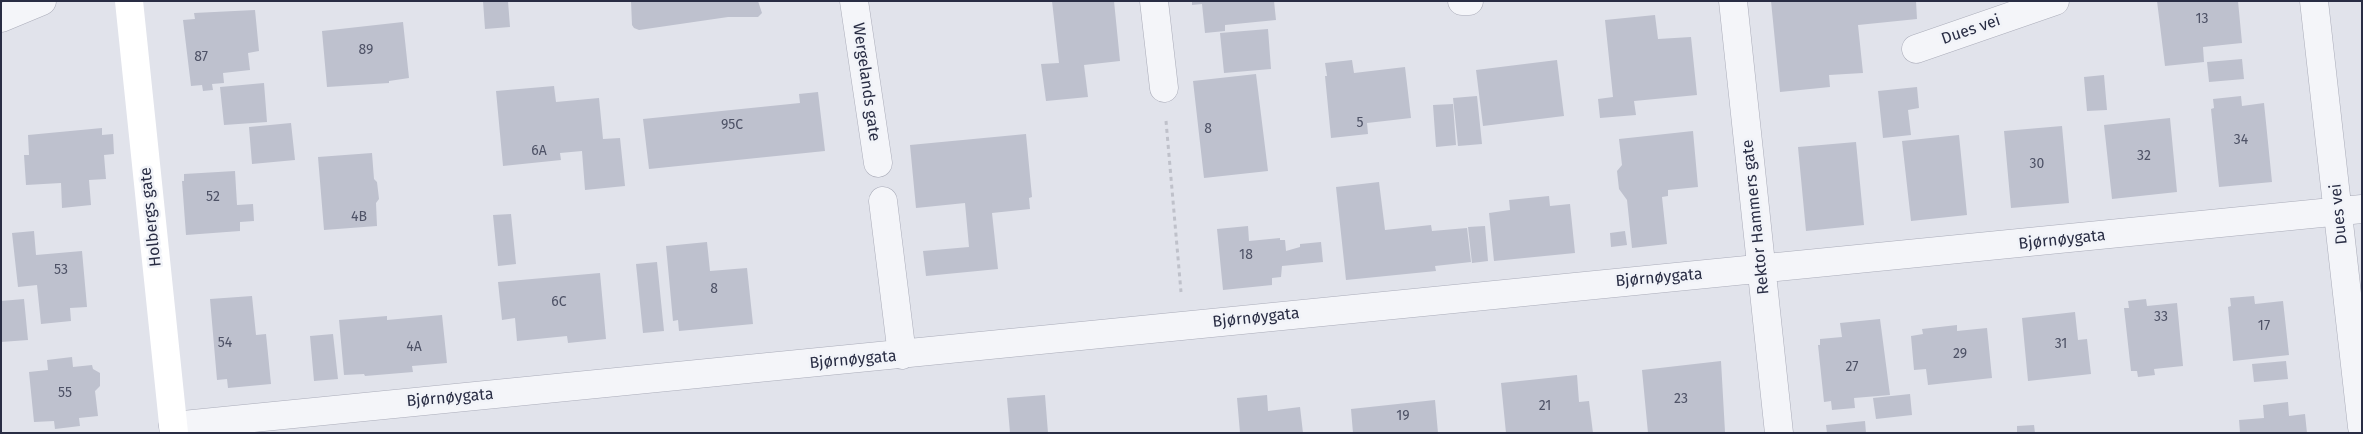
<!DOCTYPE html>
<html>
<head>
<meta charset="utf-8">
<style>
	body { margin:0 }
	#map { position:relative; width:2363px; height:434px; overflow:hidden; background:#e1e3eb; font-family:"Fira Sans",sans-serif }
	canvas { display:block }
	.frame { position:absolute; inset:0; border:2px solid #292d44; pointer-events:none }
</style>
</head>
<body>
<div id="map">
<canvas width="2363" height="434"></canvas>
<div class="frame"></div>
</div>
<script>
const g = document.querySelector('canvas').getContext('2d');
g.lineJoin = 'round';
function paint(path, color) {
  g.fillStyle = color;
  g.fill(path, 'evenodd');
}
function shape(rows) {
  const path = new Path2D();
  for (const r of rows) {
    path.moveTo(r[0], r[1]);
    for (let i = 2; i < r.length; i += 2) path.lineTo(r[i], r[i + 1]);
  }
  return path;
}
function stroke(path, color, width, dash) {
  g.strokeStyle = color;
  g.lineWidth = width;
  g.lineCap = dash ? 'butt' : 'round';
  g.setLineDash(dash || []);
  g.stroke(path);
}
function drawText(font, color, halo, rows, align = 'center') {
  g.font = font + ' "Fira Sans",sans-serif';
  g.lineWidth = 5;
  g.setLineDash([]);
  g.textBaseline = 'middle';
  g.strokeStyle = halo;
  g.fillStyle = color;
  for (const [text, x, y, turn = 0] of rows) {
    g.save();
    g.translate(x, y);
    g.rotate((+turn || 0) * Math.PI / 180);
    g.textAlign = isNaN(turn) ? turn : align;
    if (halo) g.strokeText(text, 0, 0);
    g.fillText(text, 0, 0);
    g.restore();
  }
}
paint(shape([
	[483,1,508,1,510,27,485,29],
	[631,1,758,1,762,13,758,17,728,17,639,30,634,28,632,25],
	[1052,1,1114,1,1120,61,1084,65,1088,97,1046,101,1041,64,1059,63],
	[1192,1,1274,1,1276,20,1225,25,1225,31,1205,33,1202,4,1192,5],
	[1771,1,1916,1,1917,19,1858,25,1863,73,1829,75,1830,87,1780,92],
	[2157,1,2238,1,2242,43,2203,47,2204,62,2165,66],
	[255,10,259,51,248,53,250,70,223,73,224,83,212,84,213,90,203,91,202,85,191,86,183,20,195,19,194,13],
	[1655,15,1658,39,1691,37,1697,95,1634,101,1636,115,1600,118,1598,99,1613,97,1605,20],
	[403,22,409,78,389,81,389,83,327,87,322,31],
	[1268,29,1271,69,1224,73,1220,33],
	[2242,59,2244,79,2209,82,2207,62],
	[1352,60,1354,73,1405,67,1411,118,1367,123,1368,134,1331,138,1325,76,1327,76,1325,63],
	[1557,60,1564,116,1483,126,1476,70],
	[1256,74,1268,171,1204,178,1193,81],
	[2104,75,2107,110,2087,111,2084,77],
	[264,83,267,122,224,125,220,87],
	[554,86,556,102,599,98,603,139,620,138,625,186,585,190,582,151,560,153,561,160,503,166,496,91],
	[1917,87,1919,108,1908,110,1911,135,1883,138,1878,91],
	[818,92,825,151,649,169,643,119,800,103,799,94],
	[1477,96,1482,144,1458,146,1453,98],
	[2241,96,2242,106,2264,103,2272,182,2219,187,2211,109,2214,108,2213,99],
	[1453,104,1456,145,1436,147,1433,105],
	[2170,118,2177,192,2112,199,2104,125],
	[291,123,295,160,252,164,249,127],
	[2062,126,2069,203,2011,208,2004,131],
	[102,128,102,135,113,134,114,154,104,155,106,179,89,180,91,205,62,208,61,183,26,185,24,155,29,155,28,135],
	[1693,131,1698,187,1668,190,1668,196,1662,197,1667,244,1632,248,1627,200,1619,189,1617,171,1622,165,1619,139],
	[1026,134,1032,197,1029,198,1030,209,992,213,998,269,926,276,923,251,969,247,965,203,916,208,910,145],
	[1959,135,1967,215,1911,221,1902,141],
	[1856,142,1864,225,1806,231,1798,147],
	[372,153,374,179,377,182,379,199,376,203,377,226,324,230,318,157],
	[235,171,237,205,253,204,254,221,240,222,240,231,186,235,182,181,184,181,184,174],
	[1379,182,1385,230,1431,225,1432,231,1467,228,1471,262,1435,266,1436,271,1346,280,1336,187],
	[1549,196,1550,206,1570,204,1575,253,1494,261,1489,213,1510,210,1509,200],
	[511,214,516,264,498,266,493,215],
	[1248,226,1249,241,1280,238,1280,240,1285,240,1286,251,1300,247,1300,244,1321,242,1323,262,1282,266,1281,277,1272,278,1272,285,1223,290,1217,229],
	[1485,226,1488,261,1472,263,1468,227],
	[34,231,36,255,82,251,87,307,70,308,71,321,41,324,37,285,18,287,12,233],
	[1625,231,1627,245,1611,247,1610,233],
	[707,242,710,271,747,268,753,324,679,331,678,320,673,321,666,246],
	[657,262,664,331,643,333,636,264],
	[600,273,606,339,568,343,567,336,517,341,515,318,502,320,498,282],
	[252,296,256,335,266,334,271,384,228,388,227,379,217,380,210,299],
	[2254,296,2255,304,2283,301,2289,355,2233,361,2228,307,2231,306,2230,298],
	[24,299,28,340,1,342,1,301],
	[2146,299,2147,306,2177,303,2183,366,2154,369,2155,375,2138,377,2137,371,2131,371,2124,308,2129,308,2128,301],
	[2075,312,2078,340,2087,339,2091,374,2028,381,2022,318],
	[442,315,447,363,412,366,413,372,365,376,364,374,344,375,339,320,387,316,387,320],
	[1880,319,1890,395,1854,398,1855,408,1832,410,1831,401,1824,402,1818,345,1820,345,1820,339,1842,337,1840,323],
	[1957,325,1957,331,1987,328,1992,378,1928,385,1926,369,1914,370,1911,336,1923,334,1922,329],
	[333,334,338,379,314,381,310,336],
	[72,357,73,367,92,365,93,369,100,373,100,386,95,391,98,416,79,418,80,426,55,429,54,421,34,422,29,372,48,370,47,360],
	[1721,361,1725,432,1648,433,1642,370],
	[2286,361,2288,379,2254,382,2252,364],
	[1577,375,1579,402,1589,401,1593,433,1506,433,1501,383],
	[1910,394,1912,415,1876,419,1873,398],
	[1045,395,1048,433,1010,433,1007,398],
	[1267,395,1268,411,1300,407,1303,433,1240,433,1237,398],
	[1435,400,1438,433,1353,433,1351,409],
	[2288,402,2289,416,2305,414,2307,433,2240,433,2239,420,2264,418,2263,405],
	[1865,421,1866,433,1827,433,1826,425],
	[2034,425,2035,433,2017,433,2017,426]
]), '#bec1ce');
const minor = shape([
	[854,1,878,163],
	[1154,1,1164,88],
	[1462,1,1469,1],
	[1733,1,1779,433],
	[2314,1,2362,427],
	[1916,49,2055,1],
	[883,201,902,355],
	[173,426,2362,209]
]);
const tertiary = shape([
	[1,18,42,1]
]);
stroke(minor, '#aaacb9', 29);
stroke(tertiary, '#aaacb9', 29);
stroke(shape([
	[1166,121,1181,292]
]), '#bfc1ca', 3, [4, 4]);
stroke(minor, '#f4f5f9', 28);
stroke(tertiary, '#f4f5f9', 28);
stroke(shape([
	[129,1,174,433]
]), '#fff', 28);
drawText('14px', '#4e5266', null, [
	["13",2202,19],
	["89",366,50],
	["87",201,57],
	["5",1360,123],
	["95C",732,125],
	["8",1208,129],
	["34",2241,140],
	["6A",539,151],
	["32",2144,156],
	["30",2037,164],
	["52",213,197],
	["4B",359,217],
	["18",1246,255],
	["53",61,270],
	["8",714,289],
	["6C",559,302],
	["33",2161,317],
	["17",2264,326],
	["54",225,343],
	["31",2061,344],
	["4A",414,347],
	["29",1960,354],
	["27",1852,367],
	["55",65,393],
	["23",1681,399],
	["21",1545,406],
	["19",1403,416]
]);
drawText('16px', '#292d44', '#f1f3f8', [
	["Dues vei",1971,30,-19],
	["Wergelands gate",866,82,82],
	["Dues vei",2339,214,-96],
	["Holbergs gate",151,217,-96],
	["Rektor Hammers gate",1756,217,-96],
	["Bjørnøygata",2062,240,-6],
	["Bjørnøygata",1659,278,-5],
	["Bjørnøygata",1256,318,-6],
	["Bjørnøygata",853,360,-5],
	["Bjørnøygata",450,398,-5]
]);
</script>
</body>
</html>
